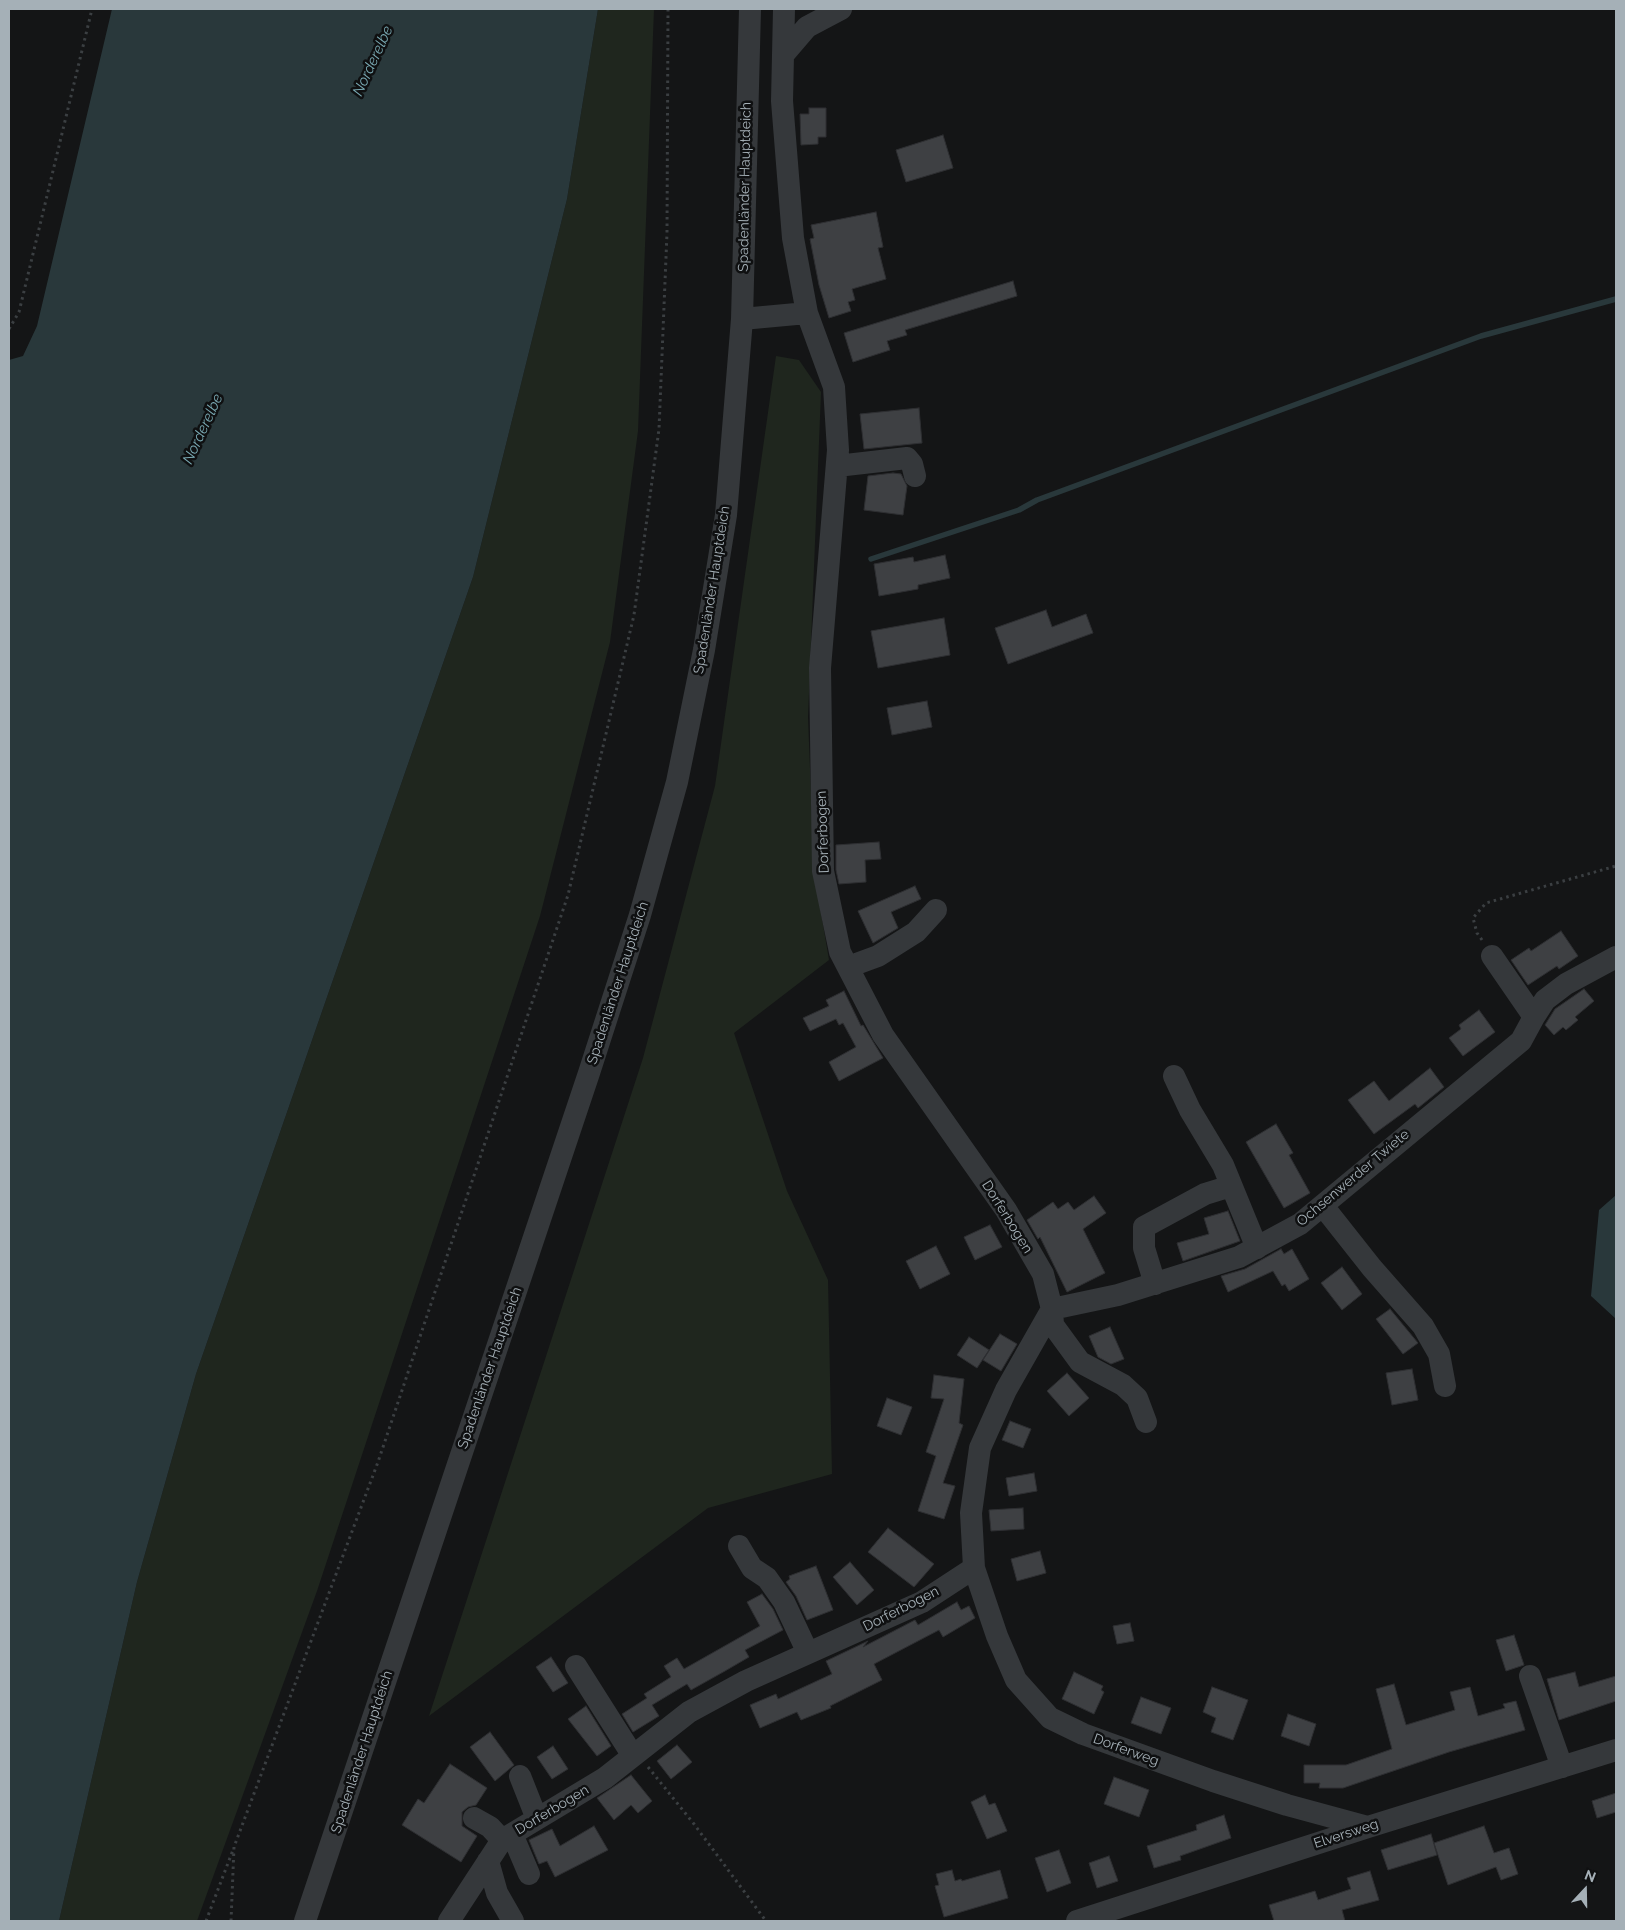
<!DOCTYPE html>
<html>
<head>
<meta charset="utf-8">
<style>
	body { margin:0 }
	#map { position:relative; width:1625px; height:1930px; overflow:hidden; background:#141516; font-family:Raleway,sans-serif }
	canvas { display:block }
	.frame { position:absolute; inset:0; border:10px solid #a5b0b7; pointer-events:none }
	.north { position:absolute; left:1560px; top:1865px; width:50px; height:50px; -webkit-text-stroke:4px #0f1011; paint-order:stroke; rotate:21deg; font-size:14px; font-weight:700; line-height:20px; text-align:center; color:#a5b0b7 }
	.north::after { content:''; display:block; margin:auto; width:18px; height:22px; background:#a5b0b7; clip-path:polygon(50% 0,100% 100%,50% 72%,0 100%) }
</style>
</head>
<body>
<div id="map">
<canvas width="1625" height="1930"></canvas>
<div class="frame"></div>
<div class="north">N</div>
</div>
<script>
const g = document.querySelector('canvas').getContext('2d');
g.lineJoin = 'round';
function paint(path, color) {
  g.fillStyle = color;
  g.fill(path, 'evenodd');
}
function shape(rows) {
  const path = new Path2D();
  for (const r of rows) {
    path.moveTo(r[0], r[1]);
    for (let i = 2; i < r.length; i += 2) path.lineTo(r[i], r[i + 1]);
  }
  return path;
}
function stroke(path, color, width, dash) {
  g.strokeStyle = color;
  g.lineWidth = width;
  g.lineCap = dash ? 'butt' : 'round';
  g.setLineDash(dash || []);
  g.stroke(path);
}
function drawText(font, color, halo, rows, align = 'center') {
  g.font = font + ' Raleway,sans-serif';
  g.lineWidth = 5;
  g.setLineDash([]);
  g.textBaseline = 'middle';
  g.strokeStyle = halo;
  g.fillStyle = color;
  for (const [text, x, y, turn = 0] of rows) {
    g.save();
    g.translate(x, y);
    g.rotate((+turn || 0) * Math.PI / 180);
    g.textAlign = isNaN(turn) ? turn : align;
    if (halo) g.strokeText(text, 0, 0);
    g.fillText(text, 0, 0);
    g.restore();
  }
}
paint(shape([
	[598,9,654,9,638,431,610,642,540,916,317,1591,197,1921,59,1921,137,1582,196,1374,473,577,567,199],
	[776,356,799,360,821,392,808,717,814,871,829,960,734,1033,787,1191,828,1280,832,1474,708,1508,429,1716,643,1058,715,786]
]), '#1f261e');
paint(shape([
	[112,9,598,9,567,199,473,577,196,1374,137,1582,59,1921,9,1921,9,360,23,356,37,326],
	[1616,1195,1616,1319,1591,1296,1599,1210]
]), '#29383b');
stroke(shape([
	[871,559,1019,510,1037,500,1481,336,1616,299]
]), '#29383b', 5.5);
const building = shape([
	[809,108,826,108,826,137,818,137,818,144,801,145,800,114,809,114,809,108],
	[943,135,953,168,906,182,896,150,943,135],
	[876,212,883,247,878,248,886,279,852,289,855,300,848,302,851,311,829,318,819,285,810,239,814,238,811,225,876,212],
	[1013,281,1017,296,905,330,907,335,887,341,890,350,853,362,844,333,1013,281],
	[919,408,922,443,864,449,860,414,919,408],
	[893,473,901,474,907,486,903,515,864,510,868,476,893,473],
	[945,555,950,578,918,585,918,589,879,596,874,564,913,557,914,562,945,555],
	[1046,610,1052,627,1086,614,1093,633,1008,664,995,628,1046,610],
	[944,618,950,655,878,668,871,631,944,618],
	[927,701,932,727,892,735,887,708,927,701],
	[879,842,881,859,865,860,866,882,839,884,836,870,836,845,879,842],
	[915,886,921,899,891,912,898,928,873,943,858,911,915,886],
	[1561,931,1578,956,1559,969,1557,966,1528,985,1511,960,1529,948,1531,951,1561,931],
	[1584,989,1594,1001,1575,1017,1578,1020,1566,1030,1563,1027,1554,1035,1545,1025,1555,1009,1584,989],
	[844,991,861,1026,863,1025,883,1058,839,1081,829,1062,856,1047,843,1023,839,1025,836,1019,810,1031,803,1018,829,1006,826,1000,844,991],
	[1479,1010,1495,1032,1463,1056,1449,1038,1461,1029,1459,1025,1479,1010],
	[1430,1068,1444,1087,1418,1108,1415,1104,1374,1134,1348,1100,1374,1081,1389,1101,1430,1068],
	[1276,1124,1293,1153,1289,1155,1310,1193,1284,1208,1246,1142,1276,1124],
	[1094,1196,1106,1213,1083,1229,1105,1273,1067,1292,1040,1237,1038,1239,1027,1220,1053,1202,1058,1209,1068,1202,1074,1210,1094,1196],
	[1228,1211,1240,1241,1183,1261,1177,1243,1209,1234,1204,1218,1228,1211],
	[990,1225,1002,1247,975,1260,964,1237,990,1225],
	[936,1246,950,1274,920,1289,906,1261,936,1246],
	[1281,1249,1284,1254,1292,1249,1309,1279,1289,1291,1285,1284,1282,1286,1273,1271,1228,1292,1221,1276,1245,1269,1281,1249],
	[1342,1267,1362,1294,1342,1310,1321,1283,1342,1267],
	[1390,1309,1418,1343,1403,1354,1376,1319,1390,1309],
	[1110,1327,1124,1359,1111,1364,1098,1357,1089,1336,1110,1327],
	[1000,1334,1017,1344,1001,1371,983,1360,1000,1334],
	[969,1337,989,1350,977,1368,957,1355,969,1337],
	[1412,1369,1418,1400,1392,1405,1386,1373,1412,1369],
	[1067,1373,1089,1398,1069,1416,1047,1391,1067,1373],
	[934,1375,964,1379,959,1423,963,1425,943,1483,955,1486,944,1519,918,1511,936,1456,926,1452,944,1399,931,1398,934,1375],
	[887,1398,912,1407,901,1435,877,1426,887,1398],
	[1010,1421,1031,1429,1023,1448,1002,1440,1010,1421],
	[1034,1473,1037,1491,1009,1496,1006,1478,1034,1473],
	[1023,1508,1024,1529,991,1531,989,1510,1023,1508],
	[888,1528,934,1564,914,1587,868,1552,888,1528],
	[1040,1551,1046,1573,1017,1581,1011,1559,1040,1551],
	[850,1562,874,1590,857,1605,833,1577,850,1562],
	[816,1566,833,1610,807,1620,796,1596,786,1582,790,1579,789,1576,816,1566],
	[762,1594,773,1609,783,1630,745,1650,749,1657,725,1671,691,1690,687,1684,652,1705,659,1716,633,1732,622,1714,647,1698,644,1694,671,1677,664,1666,677,1658,684,1669,760,1626,747,1602,762,1594],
	[957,1602,961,1610,969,1606,975,1618,943,1637,939,1630,874,1664,882,1680,830,1706,831,1708,801,1720,797,1712,760,1728,750,1705,776,1694,778,1699,832,1674,826,1661,868,1641,863,1647,915,1620,918,1625,957,1602],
	[1130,1623,1134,1641,1117,1644,1113,1626,1130,1623],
	[1514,1635,1524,1665,1506,1671,1496,1640,1514,1635],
	[551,1657,568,1683,553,1692,536,1667,551,1657],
	[1074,1672,1103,1686,1101,1690,1104,1692,1094,1714,1062,1699,1074,1672],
	[1575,1672,1579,1687,1616,1676,1616,1701,1559,1720,1547,1679,1575,1672],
	[1394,1684,1406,1725,1455,1710,1450,1692,1470,1687,1478,1716,1505,1708,1503,1704,1516,1701,1525,1730,1449,1752,1343,1788,1319,1788,1320,1783,1304,1783,1304,1765,1346,1765,1392,1749,1376,1689,1394,1684],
	[1212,1687,1248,1700,1233,1740,1211,1732,1216,1718,1203,1712,1212,1687],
	[1141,1697,1171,1708,1161,1734,1131,1723,1141,1697],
	[586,1706,611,1746,597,1756,568,1719,586,1706],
	[1288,1714,1316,1724,1309,1746,1281,1736,1288,1714],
	[490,1732,514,1765,495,1781,470,1747,490,1732],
	[677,1745,692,1762,671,1779,657,1761,677,1745],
	[553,1746,568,1769,552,1779,537,1757,553,1746],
	[450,1764,487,1788,476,1805,468,1807,462,1812,462,1826,477,1836,461,1862,402,1825,418,1799,424,1803,450,1764],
	[631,1775,652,1801,638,1813,631,1805,614,1820,597,1798,631,1775],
	[1114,1777,1149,1790,1139,1817,1104,1804,1114,1777],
	[1616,1793,1616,1812,1597,1818,1592,1801,1616,1793],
	[985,1795,989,1805,995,1803,1007,1831,987,1839,971,1802,985,1795],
	[1224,1815,1231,1838,1180,1856,1181,1860,1154,1868,1147,1846,1197,1830,1196,1825,1224,1815],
	[594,1826,608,1850,555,1877,547,1861,539,1864,529,1840,552,1829,560,1846,594,1826],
	[1484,1826,1494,1853,1509,1848,1518,1874,1501,1880,1496,1867,1448,1885,1434,1843,1484,1826],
	[1431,1834,1437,1855,1388,1870,1381,1850,1431,1834],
	[1059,1850,1071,1883,1047,1892,1035,1858,1059,1850],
	[1109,1856,1118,1881,1097,1888,1089,1863,1109,1856],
	[952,1870,955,1881,961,1879,962,1881,1000,1870,1008,1898,944,1917,935,1886,939,1885,936,1874,952,1870],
	[1370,1871,1379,1900,1342,1910,1345,1921,1274,1921,1269,1905,1315,1891,1318,1900,1351,1889,1347,1878,1370,1871]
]);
paint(building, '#3e4043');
stroke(building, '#2e2f32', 1);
stroke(shape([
	[9,329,19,312,92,9],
	[1482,940,1477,933,1473,918,1486,903,1616,866],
	[648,1767,694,1824,766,1921],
	[206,1921,233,1850],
	[231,1921,234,1847,378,1462,568,895,634,615,659,429,667,233,668,9]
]), '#3b3f42', 3, [2.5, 4]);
stroke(shape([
	[784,9,782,101,793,238,807,313],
	[783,55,807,27,841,9],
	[837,466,907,458,912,464,915,476],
	[1492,956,1534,1017,1545,1000,1566,984,1616,957],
	[848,967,878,956,916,932,936,910],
	[1174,1076,1190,1110,1223,1165,1257,1248],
	[1323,1206,1372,1268,1423,1326,1439,1354,1445,1386],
	[1155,1284,1144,1248,1144,1227,1205,1194,1231,1186],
	[1146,1422,1137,1398,1123,1385,1080,1362,1053,1325,1052,1309,1118,1295,1239,1257,1300,1224,1521,1041,1534,1017],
	[739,1546,752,1568,767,1578,784,1602,808,1653],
	[974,1568,997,1636,1016,1680,1050,1718,1083,1734,1213,1781,1287,1805,1368,1827],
	[576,1666,633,1756],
	[1530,1676,1562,1767],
	[520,1776,537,1819],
	[474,1818,490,1827,502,1840],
	[512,1834,529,1874],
	[488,1861,497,1893,513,1921],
	[305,1921,589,1073,640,915,677,782,704,650,726,515,742,319,750,9],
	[449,1921,502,1840,605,1778,689,1712,746,1681,922,1602,974,1568,971,1513,980,1448,1006,1390,1052,1309,1043,1274,1006,1210,883,1035,840,952,823,871,820,668,838,450,834,387,807,313,742,319],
	[1077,1921,1368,1827,1616,1750]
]), '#35383b', 22);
drawText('14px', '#a5b0b7', '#0f1011', [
	["Spadenländer Hauptdeich",745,187,-89],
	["Spadenländer Hauptdeich",712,590,-81],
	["Dorferbogen",823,832,-92],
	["Spadenländer Hauptdeich",618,983,-72],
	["Ochsenwerder Twiete",1353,1178,-40],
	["Dorferbogen",1007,1217,58],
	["Spadenländer Hauptdeich",490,1368,-71],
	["Dorferbogen",901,1609,-27],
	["Dorferweg",1126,1750,20],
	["Spadenländer Hauptdeich",362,1752,-72],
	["Dorferbogen",552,1810,-31],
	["Elversweg",1346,1834,-18]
]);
drawText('italic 15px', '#7aaab4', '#0f1011', [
	["Norderelbe",373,61,-65],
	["Norderelbe",203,429,-65]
]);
</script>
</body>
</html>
